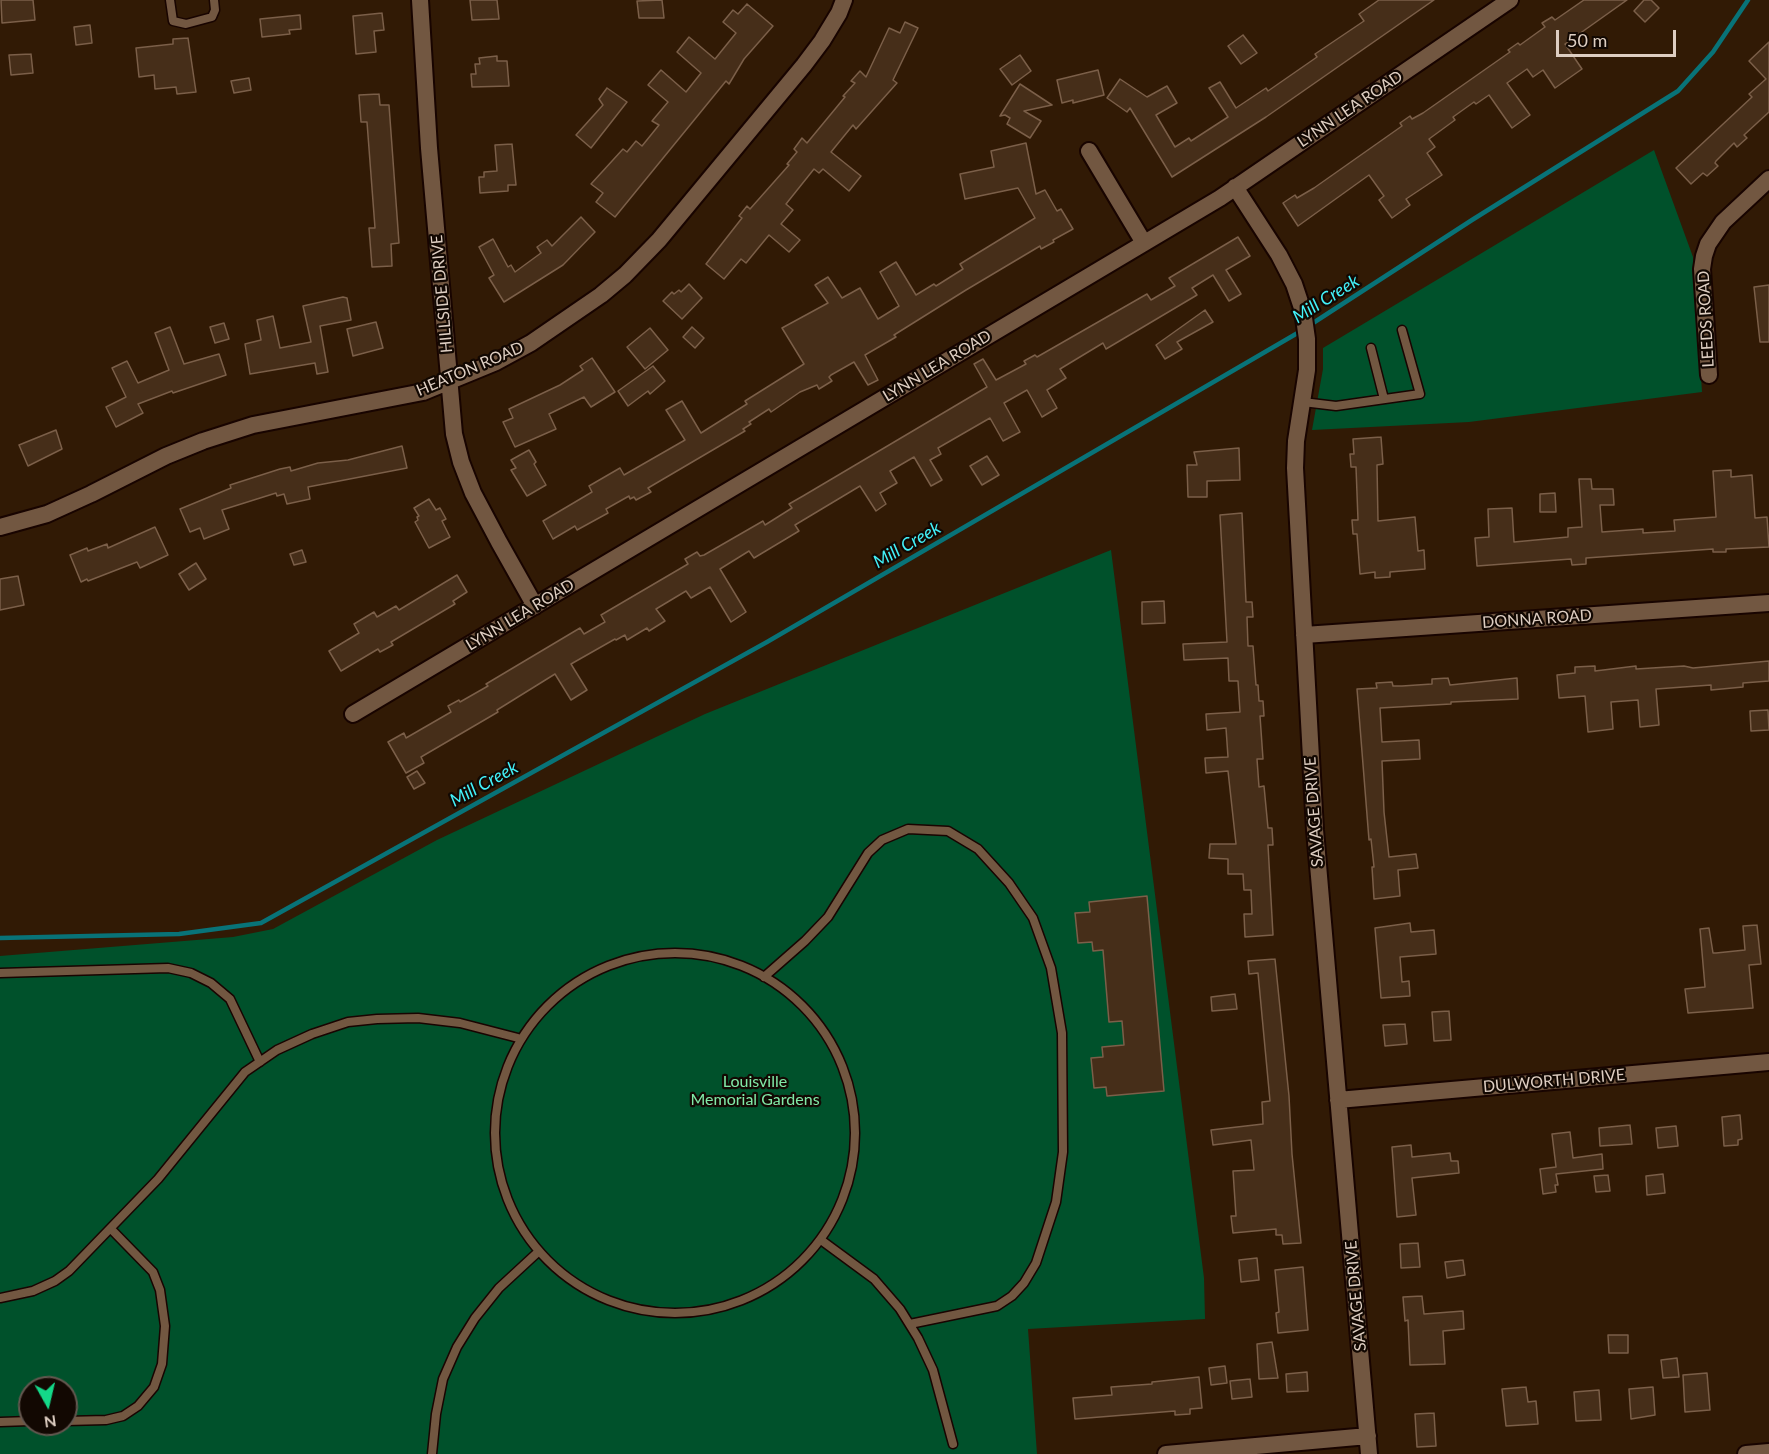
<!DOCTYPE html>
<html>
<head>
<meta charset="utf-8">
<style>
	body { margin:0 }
	#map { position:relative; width:1769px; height:1454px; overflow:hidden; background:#311a05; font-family:Lato,sans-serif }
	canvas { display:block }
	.north { position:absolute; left:18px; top:1376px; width:60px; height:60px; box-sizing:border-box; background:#120802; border:2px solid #64574f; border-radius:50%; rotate:172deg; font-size:16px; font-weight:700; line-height:24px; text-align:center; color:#decec2 }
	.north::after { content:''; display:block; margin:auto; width:21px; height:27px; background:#14d989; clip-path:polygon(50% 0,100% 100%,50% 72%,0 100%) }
	.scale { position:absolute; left:1556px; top:30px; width:120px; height:27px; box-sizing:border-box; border:3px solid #decec2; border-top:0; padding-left:8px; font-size:18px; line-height:21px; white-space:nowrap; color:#decec2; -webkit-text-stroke:4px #120802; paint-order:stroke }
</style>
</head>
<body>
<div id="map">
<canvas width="1769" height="1454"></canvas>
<div class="north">N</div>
<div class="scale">50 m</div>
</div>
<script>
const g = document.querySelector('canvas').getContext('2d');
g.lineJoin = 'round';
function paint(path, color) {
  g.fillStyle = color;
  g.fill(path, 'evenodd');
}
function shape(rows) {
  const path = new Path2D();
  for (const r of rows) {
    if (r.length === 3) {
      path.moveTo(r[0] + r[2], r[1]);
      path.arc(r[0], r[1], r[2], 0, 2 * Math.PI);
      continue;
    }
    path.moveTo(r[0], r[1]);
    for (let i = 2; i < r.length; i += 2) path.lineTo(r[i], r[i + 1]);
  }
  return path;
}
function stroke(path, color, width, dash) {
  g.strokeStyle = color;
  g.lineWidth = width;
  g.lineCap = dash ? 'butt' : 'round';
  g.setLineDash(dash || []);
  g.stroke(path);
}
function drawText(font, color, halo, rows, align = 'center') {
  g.font = font + ' Lato,sans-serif';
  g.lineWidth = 4.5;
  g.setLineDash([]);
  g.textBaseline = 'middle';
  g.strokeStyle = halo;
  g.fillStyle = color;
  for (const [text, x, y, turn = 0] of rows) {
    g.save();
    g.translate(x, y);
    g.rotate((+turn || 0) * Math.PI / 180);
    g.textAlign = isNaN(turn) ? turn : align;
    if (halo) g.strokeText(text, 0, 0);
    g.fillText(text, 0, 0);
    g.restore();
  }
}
paint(shape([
	[1654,150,1693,257,1702,392,1469,422,1312,430,1323,369,1323,348],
	[1111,550,1204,1278,1205,1319,1028,1329,1037,1454,0,1454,0,956,233,937,273,929,437,840,705,714],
	[30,1388,66,1388,66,1424,30,1424]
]), '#00512b');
stroke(shape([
	[1310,325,1472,220,1678,91,1713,52,1748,0],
	[0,938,179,934,261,923,767,642,1301,331]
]), '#087378', 4.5);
const building = shape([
	[1,0,33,0,35,20,2,23,1,0],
	[470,0,497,0,499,19,472,20,470,0],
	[662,0,664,18,639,18,637,1,662,0],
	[1379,0,1434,0,1266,117,1172,177,1130,108,1127,112,1107,98,1120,79,1147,97,1167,86,1177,103,1156,115,1175,147,1189,138,1191,141,1228,117,1209,88,1220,82,1236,108,1266,88,1268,91,1317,57,1315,54,1364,21,1359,14,1379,0],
	[1584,0,1627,0,1565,44,1582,69,1555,88,1543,70,1533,77,1527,69,1507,83,1530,115,1512,128,1489,95,1476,104,1474,102,1453,117,1455,120,1429,139,1435,147,1427,153,1442,175,1406,199,1410,205,1392,218,1379,200,1384,196,1369,175,1298,226,1283,203,1295,195,1297,198,1314,188,1402,126,1400,123,1410,116,1412,119,1423,113,1510,52,1508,50,1518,43,1520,45,1545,27,1542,23,1552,17,1555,20,1584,0],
	[1644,0,1651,0,1659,8,1645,22,1634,11,1644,0],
	[747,4,773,26,744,59,729,84,726,81,615,217,596,202,603,193,591,184,623,149,627,152,636,141,642,146,659,125,652,121,668,102,648,85,661,70,686,92,701,73,677,52,689,37,715,59,736,33,723,22,733,10,738,14,747,4],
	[382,13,384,30,374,31,376,52,356,54,353,16,382,13],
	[300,15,301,29,289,30,290,34,262,37,260,19,300,15],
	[905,22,918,28,893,80,897,83,856,129,853,125,831,152,861,176,849,191,823,169,819,173,814,169,786,204,793,210,781,224,800,240,789,252,769,235,746,263,741,259,724,279,706,264,742,218,739,216,747,206,750,209,789,165,787,164,797,152,794,149,802,138,807,143,845,97,843,96,855,83,851,81,860,71,866,77,889,28,900,33,905,22],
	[90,25,92,43,76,45,74,27,90,25],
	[1243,35,1257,53,1241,64,1228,46,1243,35],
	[188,38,196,92,177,94,176,87,155,89,154,75,139,77,136,48,173,44,173,39,188,38],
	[1769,42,1769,112,1744,135,1747,138,1737,147,1734,143,1716,161,1715,163,1718,166,1707,176,1703,173,1691,184,1676,168,1752,97,1749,94,1766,79,1749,61,1769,42],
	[31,54,33,73,11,75,9,55,31,54],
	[1020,55,1031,71,1012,85,1000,69,1020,55],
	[497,56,497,61,507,61,509,86,472,87,471,74,476,74,475,64,480,64,479,58,497,56],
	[1098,70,1104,95,1073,103,1073,100,1062,103,1057,80,1098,70],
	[249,78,251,90,234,93,231,81,249,78],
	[1020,84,1052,105,1024,111,1041,121,1030,138,1007,124,1010,118,1005,115,1000,116,1020,84],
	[607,88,627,102,591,148,576,135,603,105,599,99,607,88],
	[379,94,380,105,389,105,399,243,391,244,392,266,372,267,369,228,375,228,367,122,361,122,359,95,379,94],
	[1026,143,1036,194,1045,190,1057,211,1061,209,1073,229,1053,240,1054,242,1041,249,1040,246,966,290,894,335,896,337,865,355,878,380,868,385,854,362,831,375,829,377,832,381,819,389,817,385,800,392,771,412,769,409,749,422,751,424,743,429,745,431,648,488,651,492,636,500,634,497,630,499,629,496,606,509,608,513,577,530,575,526,553,539,543,521,592,492,589,486,620,468,624,475,685,440,666,410,682,401,701,433,747,404,745,401,804,364,782,328,828,303,815,285,828,277,842,298,860,288,878,319,899,306,880,272,896,262,916,295,934,284,936,286,963,269,960,264,1035,218,1018,188,965,199,960,174,994,167,991,151,1026,143],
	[512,144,516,185,508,185,508,191,480,193,479,177,484,177,484,172,497,171,495,145,512,144],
	[581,217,595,232,563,265,504,302,489,278,494,275,479,247,493,239,508,267,511,265,515,272,541,253,537,247,547,240,552,246,581,217],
	[1238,237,1250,256,1226,270,1241,294,1229,301,1213,275,1192,288,1197,295,1106,349,1103,343,1060,369,1066,378,1047,390,1057,408,1042,417,1027,390,1004,403,1020,432,1003,441,990,418,938,448,941,454,930,460,942,480,931,486,914,457,890,471,897,483,880,493,886,504,876,511,860,486,795,525,799,531,754,558,749,551,720,569,746,612,731,622,710,587,691,598,686,591,656,609,665,621,649,631,647,628,627,640,625,635,616,640,615,639,571,664,587,690,571,700,555,674,497,710,498,712,421,757,424,763,406,773,388,742,404,733,406,738,451,712,448,706,459,700,460,702,488,686,486,684,580,628,584,634,605,622,601,615,688,564,685,559,697,552,700,556,704,555,763,521,765,525,792,508,789,504,803,496,987,387,974,364,983,359,996,380,1026,364,1024,361,1035,355,1037,357,1147,294,1151,300,1175,286,1169,278,1238,237],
	[689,284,702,298,682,319,663,301,672,292,674,294,679,290,681,292,689,284],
	[1769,285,1769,342,1760,342,1754,287,1769,285],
	[343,297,347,298,351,320,320,326,328,372,317,374,315,363,250,374,245,344,261,340,257,320,273,316,280,348,311,342,303,306,343,297],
	[1205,310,1213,322,1177,342,1182,349,1165,359,1156,345,1205,310],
	[376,322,383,348,353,356,347,329,376,322],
	[224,323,229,339,215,343,210,327,224,323],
	[170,327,184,364,219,354,226,375,173,393,172,391,138,404,143,413,116,427,106,407,126,397,112,368,127,361,138,383,169,370,155,333,170,327],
	[692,327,704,338,695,348,683,337,692,327],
	[650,328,668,350,645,369,627,347,650,328],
	[592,358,615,392,591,407,584,397,549,414,556,429,515,447,503,422,513,418,509,409,560,385,583,370,580,366,592,358],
	[653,366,665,381,650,394,648,391,628,406,618,391,653,366],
	[56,430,62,449,28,466,19,445,56,430],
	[1381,437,1383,464,1377,465,1378,521,1415,517,1418,551,1424,550,1425,569,1390,572,1390,577,1375,578,1375,572,1360,574,1357,534,1353,534,1352,520,1358,520,1356,467,1351,467,1350,454,1354,454,1353,439,1381,437],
	[402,446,407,468,308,487,310,499,287,504,284,494,277,496,276,493,222,510,229,529,204,539,200,528,190,532,180,509,231,488,230,485,280,469,290,467,291,471,318,463,348,460,402,446],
	[1239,448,1240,480,1207,481,1207,497,1188,497,1187,465,1197,465,1194,452,1239,448],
	[529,450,536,462,534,464,546,485,527,496,511,470,516,468,511,460,529,450],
	[987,456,999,475,982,485,970,466,987,456],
	[1731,470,1731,477,1752,475,1755,518,1767,517,1769,547,1726,549,1726,552,1713,552,1713,549,1586,558,1586,564,1572,565,1571,559,1477,566,1475,538,1489,537,1488,509,1512,508,1514,542,1568,537,1568,528,1582,527,1579,479,1591,479,1592,489,1613,489,1614,505,1600,505,1602,532,1643,529,1643,533,1675,531,1674,520,1716,517,1713,471,1731,470],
	[1555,493,1556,512,1540,512,1540,494,1555,493],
	[429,499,436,510,440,508,446,519,442,521,450,537,429,548,415,522,418,520,417,517,419,516,414,508,429,499],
	[1242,513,1246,602,1252,602,1253,617,1247,617,1248,646,1253,646,1256,685,1258,685,1259,701,1263,701,1264,716,1260,716,1263,759,1257,759,1259,787,1264,786,1268,828,1272,828,1273,845,1268,845,1273,935,1245,937,1244,914,1252,914,1251,890,1244,890,1243,874,1228,874,1228,859,1209,858,1210,844,1236,844,1228,771,1206,773,1205,758,1228,757,1226,728,1207,730,1206,714,1240,712,1238,681,1229,681,1228,658,1184,660,1183,644,1227,642,1220,515,1242,513],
	[155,527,168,555,140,568,137,562,88,581,87,579,81,582,70,555,87,548,88,551,107,544,108,548,155,527],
	[302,550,306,562,294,565,290,554,302,550],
	[196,563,206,579,189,590,179,574,196,563],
	[457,575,467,592,453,601,455,604,391,642,393,645,380,652,378,649,341,671,329,651,359,633,354,624,374,612,377,617,396,606,399,610,457,575],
	[18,576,24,605,0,610,0,579,18,576],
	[1164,601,1165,623,1142,624,1142,602,1164,601],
	[1769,661,1769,681,1743,683,1743,687,1711,690,1711,685,1656,689,1659,725,1640,727,1638,700,1611,702,1613,729,1588,732,1585,696,1559,698,1557,675,1575,673,1575,667,1595,666,1595,671,1636,666,1636,669,1684,666,1693,668,1769,661],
	[1448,678,1450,685,1517,678,1518,699,1451,702,1451,704,1380,708,1382,742,1419,740,1420,759,1382,761,1384,812,1389,857,1416,854,1418,868,1398,870,1400,896,1374,899,1372,867,1374,867,1371,839,1369,840,1357,689,1377,688,1376,683,1392,682,1393,686,1402,686,1432,684,1432,679,1448,678],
	[1768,710,1769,730,1751,731,1750,711,1768,710],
	[417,771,425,783,414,789,407,777,417,771],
	[1147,896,1164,1091,1107,1096,1106,1087,1094,1088,1091,1058,1103,1057,1102,1047,1124,1045,1122,1021,1109,1022,1103,950,1093,951,1092,942,1078,943,1075,913,1090,912,1089,902,1147,896],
	[1410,923,1411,932,1434,930,1436,954,1400,957,1402,982,1409,981,1410,996,1381,998,1375,928,1410,923],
	[1757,925,1761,964,1749,965,1753,1008,1688,1013,1685,989,1705,987,1700,929,1709,928,1713,953,1716,953,1745,950,1743,926,1757,925],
	[1275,959,1289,1096,1292,1154,1301,1243,1283,1244,1282,1235,1276,1235,1276,1229,1233,1233,1231,1216,1236,1216,1233,1171,1254,1170,1251,1140,1213,1145,1211,1130,1263,1124,1262,1102,1270,1101,1258,973,1249,974,1248,961,1275,959],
	[1235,994,1237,1009,1212,1011,1211,997,1235,994],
	[1449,1011,1451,1040,1434,1041,1432,1012,1449,1011],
	[1405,1024,1407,1044,1385,1046,1383,1025,1405,1024],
	[1740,1115,1742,1139,1738,1140,1738,1145,1724,1146,1722,1117,1740,1115],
	[1630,1125,1632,1144,1600,1146,1599,1128,1630,1125],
	[1676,1126,1678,1146,1658,1148,1656,1128,1676,1126],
	[1570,1132,1573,1158,1602,1154,1603,1169,1556,1174,1558,1185,1555,1185,1556,1192,1543,1194,1540,1169,1556,1167,1552,1134,1570,1132],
	[1411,1145,1412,1157,1450,1153,1451,1161,1458,1161,1459,1173,1412,1178,1416,1215,1397,1217,1392,1147,1411,1145],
	[1663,1174,1665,1193,1647,1195,1646,1176,1663,1174],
	[1608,1175,1610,1191,1596,1192,1594,1176,1608,1175],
	[1418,1243,1420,1267,1401,1268,1400,1244,1418,1243],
	[1257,1258,1259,1280,1241,1282,1239,1260,1257,1258],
	[1463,1260,1465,1275,1447,1278,1445,1262,1463,1260],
	[1303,1267,1308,1330,1278,1333,1276,1313,1279,1312,1275,1270,1303,1267],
	[1422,1296,1424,1314,1463,1311,1464,1329,1443,1331,1445,1364,1410,1365,1408,1320,1405,1321,1403,1297,1422,1296],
	[1608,1335,1628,1335,1628,1353,1609,1353,1608,1335],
	[1272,1342,1278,1378,1259,1379,1257,1344,1272,1342],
	[1677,1358,1679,1377,1663,1378,1661,1360,1677,1358],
	[1225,1366,1227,1383,1211,1385,1209,1368,1225,1366],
	[1307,1372,1308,1391,1287,1392,1286,1374,1307,1372],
	[1707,1373,1710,1410,1685,1412,1683,1375,1707,1373],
	[1199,1377,1202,1408,1190,1409,1190,1414,1175,1415,1175,1411,1075,1419,1073,1398,1112,1395,1111,1387,1152,1384,1152,1382,1199,1377],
	[1250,1379,1252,1397,1232,1399,1230,1381,1250,1379],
	[1526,1387,1528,1402,1536,1401,1538,1424,1506,1426,1502,1389,1526,1387],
	[1653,1387,1655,1415,1631,1419,1629,1389,1653,1387],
	[1599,1390,1601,1420,1576,1421,1574,1392,1599,1390],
	[1434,1413,1436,1446,1417,1447,1415,1414,1434,1413]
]);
paint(building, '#462e19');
stroke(building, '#7b5f49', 1.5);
const service = shape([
	[170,0,173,21,186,24,212,17,215,10,214,0],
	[1371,348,1384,399],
	[1303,402,1336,406,1420,394,1402,330],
	[675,1133,180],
	[0,973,168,968,191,973,211,983,230,999,260,1062],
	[764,977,805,941,828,917,868,853,882,840,908,829,948,831,978,849,1009,883,1033,918,1051,968,1062,1033,1063,1152,1056,1202,1036,1263,1024,1283,1012,1296,997,1306,910,1324],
	[821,1240,874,1279,900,1309,918,1338,933,1370,953,1444],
	[0,1298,33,1291,55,1281,69,1271,158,1179,245,1072,277,1050,312,1034,348,1022,377,1019,418,1018,460,1023,518,1038],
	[66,1421,106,1420,123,1416,138,1406,154,1387,162,1364,165,1326,160,1290,153,1272,111,1229],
	[0,1422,30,1421],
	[432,1454,436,1414,443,1379,457,1347,475,1318,499,1288,538,1252]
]);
const minor = shape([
	[420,0,429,148,454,434,461,462,473,493,499,542,535,606],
	[1089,151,1144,243],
	[1235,187,1279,255,1294,284,1303,311,1307,339,1307,370,1296,441,1295,468,1315,830,1369,1454],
	[1709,375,1702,269,1704,256,1708,244,1723,222,1769,179],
	[0,527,47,514,91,494,166,456,203,441,253,425,423,392,496,362,531,343,601,295,625,275,659,240,804,65,822,41,839,13,844,0],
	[1304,635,1769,603],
	[353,714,1220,198,1510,0],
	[1338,1100,1769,1062],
	[1166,1454,1368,1436],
	[1746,1454,1769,1452]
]);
stroke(service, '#180400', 11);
stroke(minor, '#180400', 20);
stroke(service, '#725741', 8);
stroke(minor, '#725741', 16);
drawText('16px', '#decec2', '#120802', [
	["LYNN LEA ROAD",1350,109,-34],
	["HILLSIDE DRIVE",442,294,-95],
	["LEEDS ROAD",1706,319,-93],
	["LYNN LEA ROAD",937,366,-31],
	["HEATON ROAD",470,369,-23],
	["LYNN LEA ROAD",520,615,-31],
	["DONNA ROAD",1537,619,-4],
	["SAVAGE DRIVE",1314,812,-94],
	["DULWORTH DRIVE",1554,1081,-5],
	["SAVAGE DRIVE",1356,1296,-95]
]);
drawText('16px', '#81e9a7', '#120802', [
	["Louisville",755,1082],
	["Memorial Gardens",755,1100]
]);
drawText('italic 18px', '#43f1f9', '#120802', [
	["Mill Creek",1326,299,-32],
	["Mill Creek",907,545,-30],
	["Mill Creek",484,784,-29]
]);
</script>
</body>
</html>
